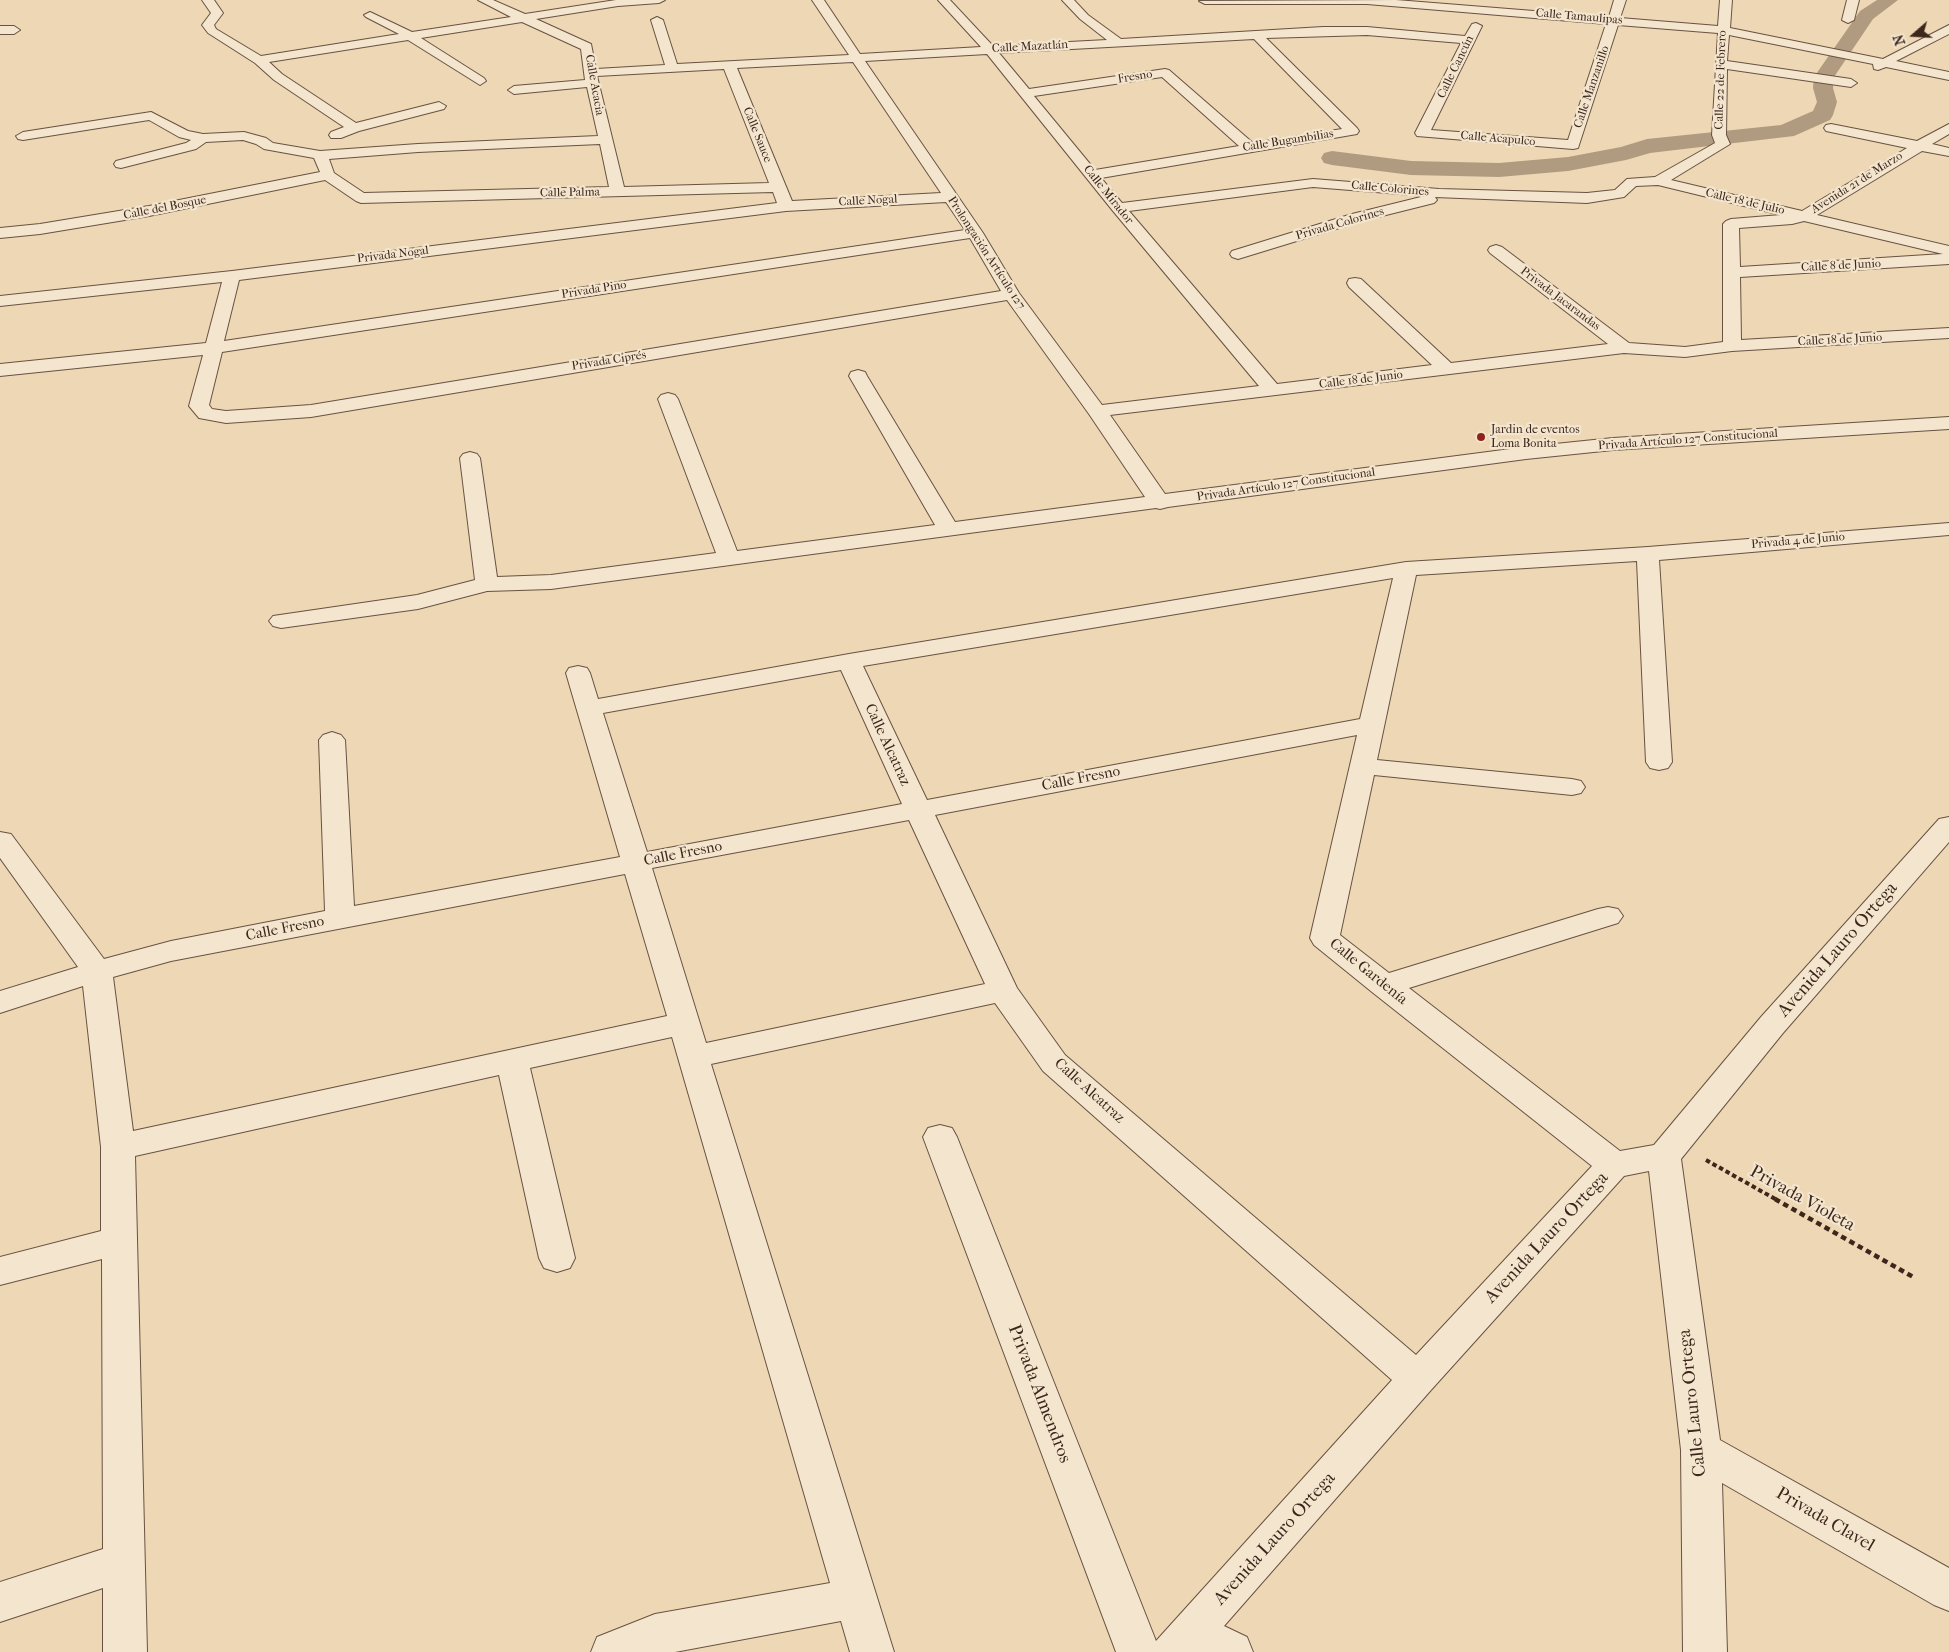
<!DOCTYPE html>
<html>
<head>
<meta charset="utf-8">
<style>
	body { margin:0 }
	#map { position:relative; width:1949px; height:1652px; overflow:hidden; background:#edd7b4; font-family:"IM FELL French Canon",serif }
	canvas { display:block }
	.north { position:absolute; left:1889px; top:10px; width:50px; height:50px; -webkit-text-stroke:4px #f3e5ce; paint-order:stroke; rotate:251deg; font-size:14px; font-weight:700; line-height:20px; text-align:center; color:#3d261c }
	.north::after { content:''; display:block; margin:auto; width:18px; height:22px; background:#3d261c; clip-path:polygon(50% 0,100% 100%,50% 72%,0 100%) }
</style>
</head>
<body>
<div id="map">
<canvas width="1949" height="1652"></canvas>
<div class="north">N</div>
</div>
<script>
const g = document.querySelector('canvas').getContext('2d');
g.lineJoin = 'round';
function shape(rows) {
  const path = new Path2D();
  for (const r of rows) {
    path.moveTo(r[0], r[1]);
    for (let i = 2; i < r.length; i += 2) path.lineTo(r[i], r[i + 1]);
  }
  return path;
}
function paint(path, color) {
  g.fillStyle = color;
  g.fill(path, 'evenodd');
}
function stroke(path, color, width, dash) {
  g.strokeStyle = color;
  g.lineWidth = width;
  g.lineCap = dash ? 'butt' : 'round';
  g.setLineDash(dash || []);
  g.stroke(path);
}
function drawText(font, color, halo, rows, align = 'center') {
  g.font = font + ' "IM FELL French Canon",serif';
  g.lineWidth = 4.5;
  g.setLineDash([]);
  g.textBaseline = 'middle';
  g.strokeStyle = halo;
  g.fillStyle = color;
  for (const [text, x, y, turn = 0] of rows) {
    g.save();
    g.translate(x, y);
    g.rotate((+turn || 0) * Math.PI / 180);
    g.textAlign = isNaN(turn) ? turn : align;
    if (halo) g.strokeText(text, 0, 0);
    g.fillText(text, 0, 0);
    g.restore();
  }
}
paint(shape([
	[1877,0,1898,0,1873,19,1834,77,1833,88,1837,102,1833,115,1830,120,1794,136,1650,153,1626,160,1568,171,1499,177,1411,175,1332,165,1324,163,1321,158,1324,153,1332,151,1411,161,1499,163,1568,157,1621,147,1647,139,1781,125,1813,111,1817,102,1813,88,1814,77,1860,11,1877,0]
]), '#b19b80');
const minor = shape([
	[202,0,214,0,223,13,214,25,216,29,261,56,399,34,366,17,364,15,370,12,412,32,511,17,478,0,493,0,525,14,616,0,665,0,659,3,618,6,536,19,591,44,596,69,665,65,651,20,657,17,663,20,677,64,849,55,812,0,824,0,860,54,981,47,938,0,950,0,993,46,1107,40,1080,19,1062,0,1074,0,1088,15,1121,39,1323,27,1367,27,1465,36,1472,24,1476,23,1482,26,1431,130,1568,140,1606,24,1367,4,1205,4,1199,1,1396,0,1609,17,1614,0,1626,0,1620,18,1718,26,1720,0,1732,0,1730,28,1883,59,1949,25,1949,34,1896,61,1949,72,1949,80,1886,67,1878,70,1874,69,1873,64,1729,35,1727,61,1851,79,1857,83,1851,87,1727,69,1726,135,1730,144,1671,180,1802,211,1907,148,1826,131,1824,128,1826,125,1831,124,1917,141,1949,124,1949,134,1932,144,1949,148,1949,156,1922,151,1817,215,1949,246,1949,264,1740,277,1741,340,1949,328,1949,338,1732,351,1685,357,1624,353,1110,415,1165,494,1526,447,1613,438,1949,417,1949,429,1613,450,1526,459,1168,507,1160,509,1156,508,551,589,487,591,418,609,281,628,273,626,269,621,273,616,417,595,475,580,460,458,463,454,470,452,477,454,480,458,497,577,551,575,716,553,658,399,661,395,668,393,675,395,678,399,737,551,935,525,849,376,851,372,858,370,865,372,867,376,955,522,1145,497,1089,414,1007,300,311,417,226,423,199,418,189,406,203,355,0,376,0,364,206,343,222,282,0,306,0,296,232,271,777,203,773,192,361,203,356,201,325,180,149,216,40,234,0,238,0,228,40,224,149,206,320,172,314,158,264,149,256,144,243,140,206,142,196,149,121,168,116,167,114,164,116,161,186,143,191,140,179,137,149,120,23,140,18,139,16,136,23,132,151,112,188,131,203,134,244,132,266,138,273,143,320,151,418,144,598,136,587,87,514,94,508,90,514,86,585,80,581,49,522,22,421,38,484,78,486,81,480,85,408,40,269,62,282,74,356,123,439,102,446,106,444,109,359,131,341,138,331,138,329,135,331,132,344,127,274,80,255,63,208,33,202,25,211,13,202,0],
	[1618,25,1718,33,1712,135,1715,143,1655,177,1627,179,1615,190,1587,193,1439,189,1313,179,1122,203,1101,178,1357,134,1359,131,1357,128,1266,38,1367,35,1461,43,1415,133,1417,136,1573,149,1578,148,1618,25],
	[1254,39,1342,129,1253,143,1169,70,1165,69,1029,89,999,53,1254,39],
	[987,54,1113,211,1259,386,1102,405,1019,293,983,233,865,61,987,54],
	[853,62,941,193,792,201,737,68,853,62],
	[724,69,769,183,624,187,597,76,724,69],
	[1162,77,1239,146,1095,170,1034,96,1162,77],
	[600,144,609,187,364,193,334,173,329,159,418,152,600,144],
	[1658,185,1781,215,1731,219,1726,221,1723,224,1723,342,1685,347,1629,343,1502,247,1496,245,1490,247,1488,250,1490,253,1608,344,1451,363,1361,279,1355,278,1349,279,1347,283,1349,287,1432,365,1277,384,1129,211,1313,187,1425,196,1352,214,1232,251,1230,254,1232,257,1238,259,1362,221,1434,203,1437,200,1435,197,1587,203,1624,197,1636,186,1658,185],
	[946,202,965,230,224,341,239,280,786,211,946,202],
	[1804,221,1943,254,1740,267,1739,228,1792,224,1804,221],
	[970,238,1001,291,311,405,226,411,212,409,209,405,222,352,970,238],
	[1847,0,1859,0,1854,20,1848,23,1842,20,1847,0],
	[0,26,14,26,20,30,14,34,0,34,0,26],
	[1949,523,1949,535,1659,560,1672,762,1668,768,1659,770,1650,768,1646,762,1637,561,1416,575,1377,760,1572,779,1581,781,1585,787,1581,793,1572,795,1374,775,1340,935,1389,973,1598,909,1608,907,1618,909,1623,916,1618,923,1409,988,1620,1151,1654,1145,1761,1017,1939,819,1949,817,1949,842,1783,1033,1681,1159,1720,1440,1949,1568,1949,1611,1934,1605,1722,1483,1727,1652,1683,1652,1681,1450,1649,1171,1624,1176,1431,1390,1224,1626,1247,1637,1253,1652,1116,1652,923,1137,928,1128,940,1125,952,1128,957,1137,1156,1641,1392,1380,1043,1071,995,1003,711,1064,894,1652,850,1652,841,1621,675,1652,591,1652,597,1637,655,1614,830,1583,672,1037,530,1068,575,1258,570,1268,557,1272,544,1268,539,1258,499,1075,135,1156,147,1652,103,1652,103,1588,0,1622,0,1582,103,1549,102,1259,0,1285,0,1257,101,1231,101,1147,83,986,0,1013,0,991,78,967,0,858,0,832,11,834,104,959,171,941,325,911,319,740,323,735,332,732,341,735,345,740,354,906,620,857,566,673,569,668,578,666,587,668,590,673,598,699,849,654,1406,562,1648,547,1949,523],
	[1393,578,1360,719,927,800,863,666,1393,578],
	[841,670,902,804,647,852,603,713,841,670],
	[1357,735,1310,938,1314,945,1372,992,1592,1166,1416,1355,1065,1055,1017,988,935,815,1357,735],
	[909,820,985,984,706,1043,652,868,909,820],
	[625,874,667,1016,133,1131,113,977,171,961,625,874]
]);
stroke(minor, '#695242', 2);
stroke(shape([
	[1706,1160,1777,1200]
]), '#3d261c', 4, [4.5, 3]);
stroke(shape([
	[1775,1199,1915,1278]
]), '#3d261c', 4.5, [5.5, 4]);
paint(minor, '#f3e5ce');
for (const [x, y, r, color] of [
	[1481,437,5,"#8f2418"]
]) {
  const dot = new Path2D();
  dot.arc(x, y, r, 0, 2 * Math.PI);
  g.fillStyle = color;
  g.fill(dot);
  stroke(dot, '#f3e5ce', 2);
}
drawText('12px', '#3d261c', '#f3e5ce', [
	["Calle Tamaulipas",1579,17,5],
	["Calle Mazatlán",1030,47,-3],
	["Calle Cancún",1456,67,-64],
	["Fresno",1135,77,-9],
	["Calle 22 de Febrero",1721,80,-88],
	["Calle Acacia",594,85,80],
	["Calle Manzanillo",1592,87,-71],
	["Calle Sauce",757,135,68],
	["Calle Acapulco",1498,139,5],
	["Calle Bugambilias",1288,141,-9],
	["Avenida 21 de Marzo",1857,183,-32],
	["Calle Colorines",1390,189,5],
	["Calle Palma",570,193,-1],
	["Calle Mirador",1108,195,51],
	["Calle Nogal",868,201,-3],
	["Calle 18 de Julio",1745,202,13],
	["Calle del Bosque",165,208,-11],
	["Privada Colorines",1340,224,-16],
	["Prolongación Artículo 127",986,253,57],
	["Privada Nogal",393,255,-7],
	["Calle 8 de Junio",1841,266,-3],
	["Privada Pino",594,290,-9],
	["Privada Jacarandas",1560,299,37],
	["Calle 18 de Junio",1840,340,-3],
	["Privada Ciprés",609,361,-9],
	["Calle 18 de Junio",1361,380,-7],
	["Privada Artículo 127 Constitucional",1688,440,-4],
	["Privada Artículo 127 Constitucional",1286,485,-8],
	["Privada 4 de Junio",1798,541,-5]
]);
drawText('12px', '#3d261c', '#f3e5ce', [
	["Jardin de eventos",1491,430],
	["Loma Bonita",1491,444]
], 'left');
drawText('15px', '#3d261c', '#f3e5ce', [
	["Calle Alcatraz",887,745,65],
	["Calle Fresno",1081,779,-11],
	["Calle Fresno",683,854,-11],
	["Calle Fresno",285,929,-11],
	["Calle Gardenía",1368,972,39],
	["Calle Alcatraz",1089,1091,42]
]);
drawText('18px', '#3d261c', '#f3e5ce', [
	["Avenida Lauro Ortega",1838,950,-49],
	["Privada Violeta",1802,1199,29],
	["Avenida Lauro Ortega",1547,1238,-47],
	["Privada Almendros",1039,1394,69],
	["Calle Lauro Ortega",1693,1403,-96],
	["Privada Clavel",1825,1520,30],
	["Avenida Lauro Ortega",1275,1539,-48]
]);
</script>
</body>
</html>
